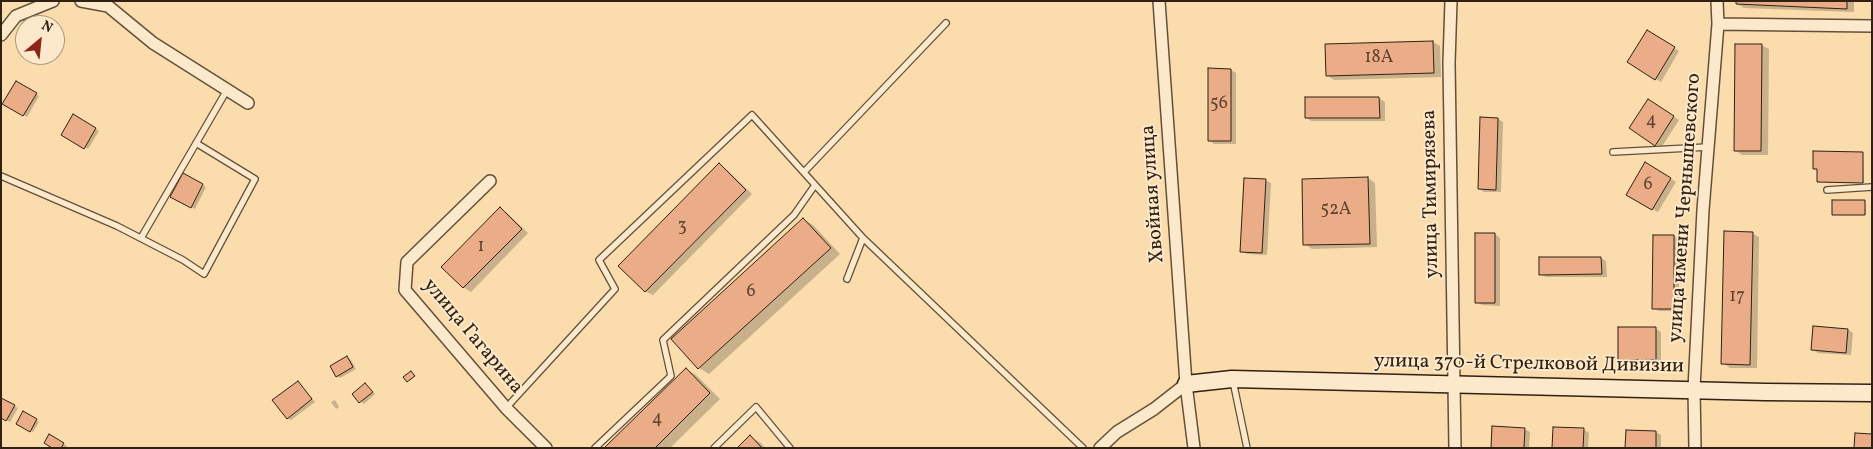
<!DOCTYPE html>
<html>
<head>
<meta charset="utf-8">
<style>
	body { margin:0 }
	#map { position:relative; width:1873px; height:449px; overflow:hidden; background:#fadcad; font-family:Vollkorn,serif }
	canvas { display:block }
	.frame { position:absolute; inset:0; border:2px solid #302113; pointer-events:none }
	.north { position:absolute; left:15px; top:15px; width:50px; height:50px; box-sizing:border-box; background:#fce8ca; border:1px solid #aa9881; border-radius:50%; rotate:28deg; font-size:14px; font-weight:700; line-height:20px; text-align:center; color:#302113 }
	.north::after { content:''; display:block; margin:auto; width:18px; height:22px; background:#8f2418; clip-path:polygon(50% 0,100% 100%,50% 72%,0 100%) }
</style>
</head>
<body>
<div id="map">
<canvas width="1873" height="449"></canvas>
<div class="frame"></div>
<div class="north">N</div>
</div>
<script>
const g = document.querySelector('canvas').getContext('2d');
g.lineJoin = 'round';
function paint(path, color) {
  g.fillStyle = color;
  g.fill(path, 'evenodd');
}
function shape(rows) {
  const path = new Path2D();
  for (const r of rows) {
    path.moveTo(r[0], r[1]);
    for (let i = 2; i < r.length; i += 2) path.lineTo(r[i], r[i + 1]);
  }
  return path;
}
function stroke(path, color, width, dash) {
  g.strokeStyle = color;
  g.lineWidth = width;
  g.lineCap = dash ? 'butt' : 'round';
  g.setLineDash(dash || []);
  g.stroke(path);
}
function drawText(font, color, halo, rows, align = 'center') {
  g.font = font + ' Vollkorn,serif';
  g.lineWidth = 4;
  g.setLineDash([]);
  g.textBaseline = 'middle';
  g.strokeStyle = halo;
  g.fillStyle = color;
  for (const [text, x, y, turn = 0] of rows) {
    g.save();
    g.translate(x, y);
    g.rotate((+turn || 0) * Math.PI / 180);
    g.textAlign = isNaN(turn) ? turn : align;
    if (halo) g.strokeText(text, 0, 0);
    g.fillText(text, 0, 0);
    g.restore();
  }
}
paint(shape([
	[1737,1,1854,1,1854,12,1744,8,1737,4],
	[1647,31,1679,51,1661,82,1628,62],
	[1433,42,1440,46,1441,77,1334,80,1327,75],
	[1761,45,1769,49,1768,155,1742,155,1735,150],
	[1210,69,1231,70,1236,73,1236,144,1214,144,1209,140],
	[16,82,39,96,27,117,4,103],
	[1306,98,1379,98,1385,102,1385,121,1311,121,1306,117],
	[1654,104,1679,120,1661,148,1656,144],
	[74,115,99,131,88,149,62,134],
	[1498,119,1503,122,1501,192,1484,192,1479,188],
	[1863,153,1864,183,1818,182],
	[1646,164,1676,182,1658,212,1627,194],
	[719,165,726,169,752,194,653,295,645,291],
	[184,175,206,187,195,209,172,196],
	[1368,178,1375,183,1377,247,1312,249,1305,244],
	[1265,180,1271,183,1267,255,1247,254,1241,251],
	[1865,201,1866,215,1834,215],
	[500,209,507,213,528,233,471,292,463,287],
	[803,219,813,225,840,254,709,374,699,368],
	[1752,233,1759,237,1757,368,1730,368,1723,363],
	[1495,234,1500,238,1500,306,1482,305,1476,302],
	[1674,236,1679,239,1679,311,1659,311,1654,308],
	[1601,258,1606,261,1607,277,1546,277,1540,274],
	[1656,329,1661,332,1661,362,1625,362,1619,359],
	[1848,330,1853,333,1851,355,1818,353,1813,349],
	[347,358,351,360,356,369,340,378,337,376],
	[686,369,696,375,720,399,670,448,606,448],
	[298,382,315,402,291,420,287,418],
	[365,385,375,394,364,404,354,395],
	[1,399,18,408,10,422,1,417],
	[335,400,339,407,336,409,331,402],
	[23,413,39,422,33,432,17,424],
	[1524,429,1530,432,1529,448,1492,448],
	[1583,429,1589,433,1588,448,1553,448],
	[1656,432,1661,435,1661,448,1626,448],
	[50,436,67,446,66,448,54,448],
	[751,437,761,443,765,448,739,448]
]), '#0003');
const building = shape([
	[1736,1,1847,1,1847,9,1736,4,1736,1],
	[1647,30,1675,47,1655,80,1627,62,1647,30],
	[1433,41,1434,73,1326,76,1325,44,1433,41],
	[1735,44,1762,44,1761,151,1734,151,1735,44],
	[1208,68,1231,69,1231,141,1208,141,1208,68],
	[16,81,37,93,23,116,2,104,16,81],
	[1305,97,1379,97,1380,118,1305,118,1305,97],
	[1648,99,1674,116,1655,146,1629,128,1648,99],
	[73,114,96,128,84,149,61,135,73,114],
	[1480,117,1498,118,1496,190,1478,189,1480,117],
	[1813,151,1863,152,1863,183,1817,182,1817,169,1813,169,1813,151],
	[1645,162,1671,178,1652,210,1626,195,1645,162],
	[719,163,746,190,645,292,618,266,719,163],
	[183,173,203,184,191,208,170,197,183,173],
	[1368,177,1370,244,1303,245,1302,179,1368,177],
	[1244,178,1266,179,1262,253,1240,252,1244,178],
	[1832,200,1865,200,1865,215,1832,215,1832,200],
	[500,207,522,229,463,288,441,267,500,207],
	[803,218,831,248,698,369,671,339,803,218],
	[1724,231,1753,232,1750,365,1721,364,1724,231],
	[1475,233,1495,233,1495,303,1475,303,1475,233],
	[1653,235,1674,235,1674,309,1652,309,1653,235],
	[1539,257,1601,257,1602,274,1539,275,1539,257],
	[1813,326,1848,329,1846,353,1811,350,1813,326],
	[1618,327,1656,327,1656,360,1618,360,1618,327],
	[347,356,353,367,336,377,330,366,347,356],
	[686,368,710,393,655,448,604,448,686,368],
	[411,371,415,376,407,382,403,377,411,371],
	[298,381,312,399,287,419,272,400,298,381],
	[365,383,373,392,359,403,352,394,365,383],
	[1,398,15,405,6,421,1,418,1,398],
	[23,411,37,419,30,432,16,424,23,411],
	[1492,426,1525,428,1524,448,1491,448,1492,426],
	[1553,427,1584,428,1583,448,1552,448,1553,427],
	[1626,430,1656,431,1656,448,1625,448,1626,430],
	[1855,433,1872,434,1872,448,1854,448,1855,433],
	[49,434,64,443,61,448,52,448,44,443,49,434],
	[750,435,762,448,737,448,750,435]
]);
paint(building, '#ebad87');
stroke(building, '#302113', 1);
const lane = shape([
	[1613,152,1708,147],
	[804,172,946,23],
	[1,176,117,226,183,260,204,274,255,179,196,143],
	[1827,190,1872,187],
	[141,238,227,90],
	[863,238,1083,448],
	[1233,381,1247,448],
	[506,408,615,289,599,260,752,115,863,238,847,279],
	[595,448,671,376,663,340,794,215,815,185],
	[714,448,756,407,790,448]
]);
const street = shape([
	[81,1,108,6,153,43,248,103],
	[1159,1,1186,384,1194,448],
	[1451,1,1449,63,1455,448],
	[1718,24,1872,26],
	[1,35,16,16,53,1],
	[490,181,407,262,405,290,506,408,546,448],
	[1100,448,1117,432,1154,409,1186,384],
	[1695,448,1694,389,1703,210,1718,24,1717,1]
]);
const secondary = shape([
	[1186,384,1232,379,1765,392,1872,393]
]);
stroke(lane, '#62503a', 8);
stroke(street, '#62503a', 14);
stroke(secondary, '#302113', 19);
stroke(lane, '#fce8ca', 5.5);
stroke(street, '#fce8ca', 11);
stroke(secondary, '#fce8ca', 16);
drawText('18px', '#5f4430', null, [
	["18А",1379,59],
	["56",1219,105],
	["4",1651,122],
	["6",1648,186],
	["52А",1336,211],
	["3",682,228],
	["1",481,248],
	["6",751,293],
	["17",1737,298],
	["4",657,420]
]);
drawText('20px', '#302113', '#fce8ca', [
	["Хвойная улица",1154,194,-94],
	["улица Тимирязева",1432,194,-91],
	["улица имени Чернышевского",1686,208,-86],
	["улица Гагарина",472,337,50],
	["улица 370-й Стрелковой Дивизии",1529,365,1]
]);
</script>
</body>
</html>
